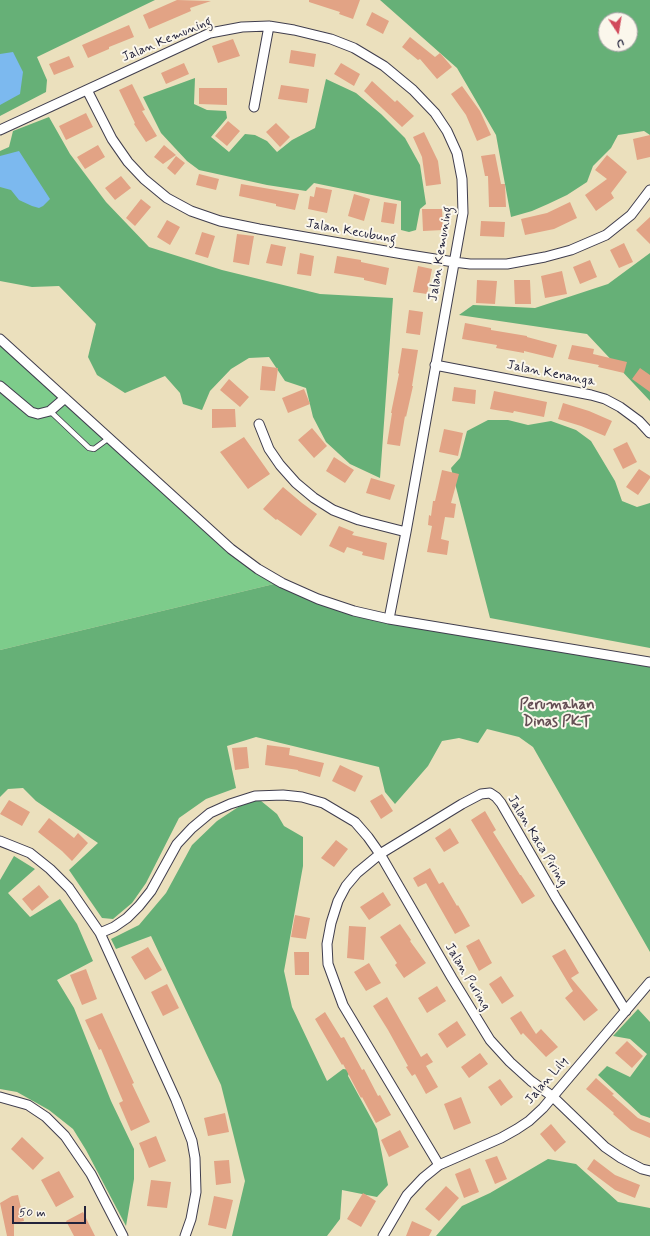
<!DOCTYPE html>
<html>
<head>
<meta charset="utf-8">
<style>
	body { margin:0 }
	#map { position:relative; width:650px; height:1236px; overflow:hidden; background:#ebe0bd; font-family:Mynerve,sans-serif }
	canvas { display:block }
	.north { position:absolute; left:598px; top:12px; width:40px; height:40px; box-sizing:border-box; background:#fbf7ec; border:1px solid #a4a2a5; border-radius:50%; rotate:168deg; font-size:11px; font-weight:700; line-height:16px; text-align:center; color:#22223b }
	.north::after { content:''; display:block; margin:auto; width:14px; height:18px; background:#d1495b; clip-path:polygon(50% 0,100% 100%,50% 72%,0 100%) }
	.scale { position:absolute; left:12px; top:1206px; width:74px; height:18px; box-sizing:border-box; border:2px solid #22223b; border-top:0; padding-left:5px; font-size:12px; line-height:14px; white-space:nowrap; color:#22223b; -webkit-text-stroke:3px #fbf7ec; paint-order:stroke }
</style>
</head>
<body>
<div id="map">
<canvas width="650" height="1236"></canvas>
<div class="north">U</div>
<div class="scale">50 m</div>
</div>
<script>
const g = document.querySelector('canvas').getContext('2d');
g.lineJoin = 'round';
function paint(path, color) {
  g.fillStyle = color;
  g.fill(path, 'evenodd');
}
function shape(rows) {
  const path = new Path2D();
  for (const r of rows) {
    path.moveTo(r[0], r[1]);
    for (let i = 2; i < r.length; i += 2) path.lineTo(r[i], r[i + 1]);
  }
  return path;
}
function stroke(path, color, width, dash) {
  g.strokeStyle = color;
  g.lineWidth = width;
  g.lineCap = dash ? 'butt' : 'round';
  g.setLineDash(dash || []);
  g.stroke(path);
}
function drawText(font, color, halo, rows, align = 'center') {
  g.font = font + ' Mynerve,sans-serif';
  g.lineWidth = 4;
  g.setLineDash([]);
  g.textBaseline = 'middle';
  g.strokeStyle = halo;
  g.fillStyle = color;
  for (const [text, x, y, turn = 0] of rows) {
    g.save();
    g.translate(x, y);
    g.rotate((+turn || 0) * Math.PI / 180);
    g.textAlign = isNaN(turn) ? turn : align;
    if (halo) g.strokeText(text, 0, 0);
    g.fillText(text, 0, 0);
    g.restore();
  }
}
paint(shape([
	[0,343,257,570,278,583,0,650]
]), '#7dcc8b');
paint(shape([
	[0,0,155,0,37,57,47,80,46,92,0,116],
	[380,0,650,0,650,135,644,131,618,135,611,148,593,166,587,182,567,195,548,204,532,211,511,217,496,135,457,68],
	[606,20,630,20,630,44,606,44],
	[195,78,194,104,207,110,226,111,227,118,211,137,229,152,245,134,255,135,267,141,277,152,292,140,315,128,326,79,356,93,381,114,405,138,420,165,426,204,420,209,416,230,409,232,401,230,401,201,314,183,306,191,267,185,199,170,187,161,161,133,143,97],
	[49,117,70,154,106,202,149,247,222,270,320,294,393,298,380,478,350,464,326,442,313,417,306,388,285,381,269,357,249,358,231,369,210,391,202,410,183,404,180,393,165,376,125,393,97,375,88,357,96,324,59,286,32,287,0,281,0,151,9,147,13,131],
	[650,253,650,401,587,334,459,315,473,305,535,308,608,284],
	[488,420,508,420,528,425,551,421,576,430,591,441,615,481,622,501,637,507,650,503,650,648,490,618,451,468,460,458,467,431],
	[278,583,322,603,650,666,650,952,533,747,519,737,487,729,478,743,459,738,442,741,428,766,395,804,385,792,379,767,256,737,227,746,236,788,206,799,179,818,146,883,132,903,113,919,102,918,69,870,98,843,36,801,23,788,8,789,0,797,0,650],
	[255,796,277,814,284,826,303,837,303,866,284,971,292,1007,327,1081,343,1069,350,1070,348,1076,377,1129,388,1185,377,1197,342,1190,340,1219,327,1236,232,1236,245,1181,221,1085,151,936,116,949,111,939,139,925,166,893,192,845,217,821],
	[14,856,35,869,8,893,30,917,60,899,77,924,93,961,57,980,74,1008,111,1101,134,1149,134,1179,126,1226,86,1150,73,1129,49,1110,17,1092,0,1089,0,880],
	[638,1009,650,1022,650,1118,641,1115,598,1075,607,1066,630,1077,647,1054,630,1039,613,1036],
	[548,1159,576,1164,618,1202,650,1208,650,1236,436,1236,462,1206,490,1193]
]), '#66b077');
paint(shape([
	[13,52,23,72,20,94,0,105,0,54],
	[19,151,50,199,43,206,39,208,32,206,19,200,11,190,0,187,0,156]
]), '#7cb9ef');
paint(shape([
	[177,0,211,1,190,8,191,11,149,29,143,15],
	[309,0,360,0,353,19,339,14,340,12,309,2],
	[372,12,389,21,383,34,366,25],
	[129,25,134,37,109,47,109,49,88,58,82,45],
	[410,37,435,57,440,53,452,67,437,79,420,59,418,60,402,47],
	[233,39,240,56,218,63,212,46],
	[291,50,316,54,314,67,289,63],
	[69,56,74,67,54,75,49,64],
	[184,63,189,74,166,84,161,73],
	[341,63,360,74,354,86,334,74],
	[372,81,395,102,397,100,414,116,402,127,364,91],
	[132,84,145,110,142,111,157,136,146,142,134,124,135,123,119,90],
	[281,85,309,89,307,103,278,99],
	[462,86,480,111,491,135,477,141,466,115,451,94],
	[199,88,227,88,227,105,199,104],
	[86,113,93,127,66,140,59,126],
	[228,121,240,131,227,146,215,136],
	[276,123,290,137,280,147,266,132],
	[424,132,438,161,441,184,426,186,422,157,413,137],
	[650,135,650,157,637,160,633,139],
	[98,145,105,157,85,169,77,157],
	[164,145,176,155,163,164,154,157],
	[495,154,501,184,505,184,506,207,489,207,488,176,485,176,481,156],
	[607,155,627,172,611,193,614,198,596,211,585,195,607,179,595,170],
	[176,156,185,163,175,175,167,168],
	[199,174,219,179,216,190,196,185],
	[121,176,131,188,115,200,105,188],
	[241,184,299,194,295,210,276,206,276,204,239,196],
	[316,187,332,190,327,213,308,209,310,196,314,197],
	[354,194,370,199,364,221,348,216],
	[141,199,151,207,135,226,126,218],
	[384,202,397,204,394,224,381,222],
	[570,202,577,218,554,229,525,235,521,219,547,213],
	[422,209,442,209,443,230,423,231],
	[650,217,650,244,636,230],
	[167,220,180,227,170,245,157,237],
	[481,221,505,222,504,237,480,236],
	[202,232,215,236,208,258,195,254],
	[237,234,254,236,249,265,233,262],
	[624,243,633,262,619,268,610,250],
	[271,244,286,247,282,266,266,263],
	[300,253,314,256,311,276,297,274],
	[337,256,361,260,361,262,389,268,386,285,364,280,364,278,334,273],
	[590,260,597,277,580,284,573,267],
	[418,266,432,269,427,294,413,292],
	[562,271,567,294,545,298,541,276],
	[477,280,497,281,495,304,476,303],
	[514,280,530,280,531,304,515,304],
	[409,310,423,312,420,335,406,333],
	[465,323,491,328,491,330,527,336,527,337,557,345,553,358,524,351,524,353,496,348,497,345,462,339],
	[572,345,594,349,593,354,627,362,624,373,598,367,599,365,568,359],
	[402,348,418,350,412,386,413,386,406,417,405,416,400,446,387,444,392,413,391,413,399,374,398,373],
	[262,366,278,368,275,391,260,390],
	[640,368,650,375,650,392,632,379],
	[229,379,249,397,240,407,220,390],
	[454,387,476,390,475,404,452,401],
	[304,389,310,404,288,413,282,398],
	[494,391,547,402,544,417,514,411,513,413,490,409],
	[563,403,589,411,612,421,605,436,581,426,558,419],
	[212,409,235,409,236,427,212,428],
	[312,428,327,446,314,458,298,440],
	[444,429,463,433,458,456,439,452],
	[244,437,270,474,248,489,220,452],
	[627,442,637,462,623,469,613,449],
	[334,457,354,470,345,483,326,471],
	[639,469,650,476,650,478,638,495,626,487],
	[442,470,459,474,451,503,456,504,454,518,445,517,441,539,449,541,447,555,427,552,432,526,428,525,429,515,431,516,433,501,435,501],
	[371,478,395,485,390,500,366,493],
	[283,487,302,503,317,514,301,536,277,519,276,520,263,509],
	[339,526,354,532,352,535,387,543,384,560,362,555,363,552,347,547,344,553,329,546],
	[267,745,290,748,289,755,324,763,320,777,298,771,298,770,265,765],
	[247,747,249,768,235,770,232,748],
	[340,765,363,776,355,792,332,781],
	[382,794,393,811,381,819,370,801],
	[9,800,30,812,22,826,0,814],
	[485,811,496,830,493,832,520,875,521,875,535,896,522,904,471,820],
	[49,818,74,838,78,833,88,843,72,861,62,851,38,832],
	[450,828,459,843,444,852,435,838],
	[336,840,348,849,334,867,321,858],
	[430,868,439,884,443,882,457,906,458,905,470,926,455,934,426,883,418,887,413,878],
	[39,885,49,897,32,911,22,899],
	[383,892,391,905,369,920,360,907],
	[295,915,310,918,306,939,291,937],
	[400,924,411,940,410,941,426,963,404,978,395,965,397,963,380,937],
	[349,926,366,927,364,960,347,958],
	[479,939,492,963,479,971,466,946],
	[148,947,162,970,145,980,131,957],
	[565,949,579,973,571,978,598,1010,584,1021,565,998,573,991,552,956],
	[294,952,309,952,309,975,295,975],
	[369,963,381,983,366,991,354,972],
	[86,969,97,999,82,1005,70,975],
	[501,976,514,996,502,1004,489,984],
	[167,984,179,1008,163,1016,151,992],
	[437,986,446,1001,427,1013,418,998],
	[387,997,421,1057,427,1053,433,1062,426,1066,438,1087,426,1094,415,1074,412,1076,406,1067,408,1066,388,1030,373,1006],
	[521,1011,536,1034,541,1029,558,1047,546,1057,523,1033,521,1035,510,1018],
	[325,1012,341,1038,344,1037,362,1070,364,1069,378,1096,380,1095,391,1115,376,1123,362,1097,361,1098,343,1064,342,1065,315,1019],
	[102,1013,134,1083,132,1084,150,1122,131,1131,119,1103,123,1101,101,1049,99,1050,85,1020],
	[457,1021,466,1035,447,1048,438,1034],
	[627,1041,643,1056,632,1068,615,1053],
	[480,1053,488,1064,469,1078,461,1067],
	[596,1078,614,1094,612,1095,638,1118,650,1123,650,1138,631,1130,613,1114,614,1113,586,1089],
	[500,1079,513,1097,501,1106,488,1087],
	[461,1097,471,1123,454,1130,444,1104],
	[225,1113,229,1132,208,1136,204,1118],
	[551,1124,566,1142,555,1152,540,1134],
	[400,1130,409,1147,389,1157,381,1140],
	[156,1136,166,1161,149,1168,139,1143],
	[22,1137,44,1158,33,1170,11,1149],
	[497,1156,507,1179,495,1184,485,1160],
	[594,1159,615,1175,640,1185,635,1198,615,1190,587,1169],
	[229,1160,231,1183,216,1185,214,1161],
	[470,1168,479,1192,464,1198,455,1174],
	[59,1171,74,1197,56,1207,41,1180],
	[151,1180,171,1182,167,1208,147,1206],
	[446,1186,459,1198,439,1221,425,1209],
	[363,1193,376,1201,361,1227,347,1219],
	[18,1195,24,1221,14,1223,14,1236,7,1236,0,1203,12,1196],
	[214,1196,233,1200,226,1229,208,1225],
	[83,1212,95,1236,74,1236,66,1221],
	[412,1221,432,1230,429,1236,406,1236]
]), '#e2a385');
const service = shape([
	[50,411,89,448,94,449,109,438]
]);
const minor = shape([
	[87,90,112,139,128,162,144,179,167,198,191,211,220,221,259,229,403,254,454,262,470,264,507,264,545,257,571,250,606,235,631,215,650,190],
	[254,107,269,26],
	[0,130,210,33,242,27,269,26,294,30,331,39,354,48,384,66,413,90,435,113,447,131,457,153,462,179,463,213,406,532,389,619],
	[0,339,231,549,258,569,282,583,318,599,354,611,389,619,650,662],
	[435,365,591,395,605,399,620,407,639,421,650,433],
	[0,386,31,412,38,414,50,411,65,398],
	[259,424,269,449,280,465,296,483,314,498,333,510,359,520,406,532],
	[0,841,30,853,50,869,69,888,100,933,176,1100,192,1141,195,1158,196,1192,191,1219,185,1236],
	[100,933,114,927,127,918,139,906,151,891,177,844,192,828,210,813,230,804,255,796,283,795,302,797,323,803,355,822,368,837,380,854,452,978,490,1040,510,1062,531,1081,552,1096,605,1147,621,1158,642,1169,650,1171],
	[0,1097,28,1105,46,1117,65,1136,91,1174,123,1236],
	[439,1165,343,1005,328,964,327,944,331,923,338,901,346,886,357,873,380,854,462,804,481,794,490,793,496,797,501,803,556,898,626,1011],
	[383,1236,407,1195,423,1178,439,1165,501,1138,517,1129,529,1121,543,1108,650,982]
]);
stroke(service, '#403e4e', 6);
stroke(minor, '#403e4e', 11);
stroke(service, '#fff', 4.5);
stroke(minor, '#fff', 9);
drawText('13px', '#22223b', '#fbf7ec', [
	["Jalan Kemuning",167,40,-23],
	["Jalan Kecubung",351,232,10],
	["Jalan Kemuning",441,254,-81],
	["Jalan Kenanga",551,374,11],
	["Jalan Kaca Piring",537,841,59],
	["Jalan Puring",467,977,59],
	["Jalan Lily",547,1081,-49]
]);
drawText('bold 15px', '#654f55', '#fbf7ec', [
	["Perumahan",557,706],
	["Dinas PKT",557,723]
]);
</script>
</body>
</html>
